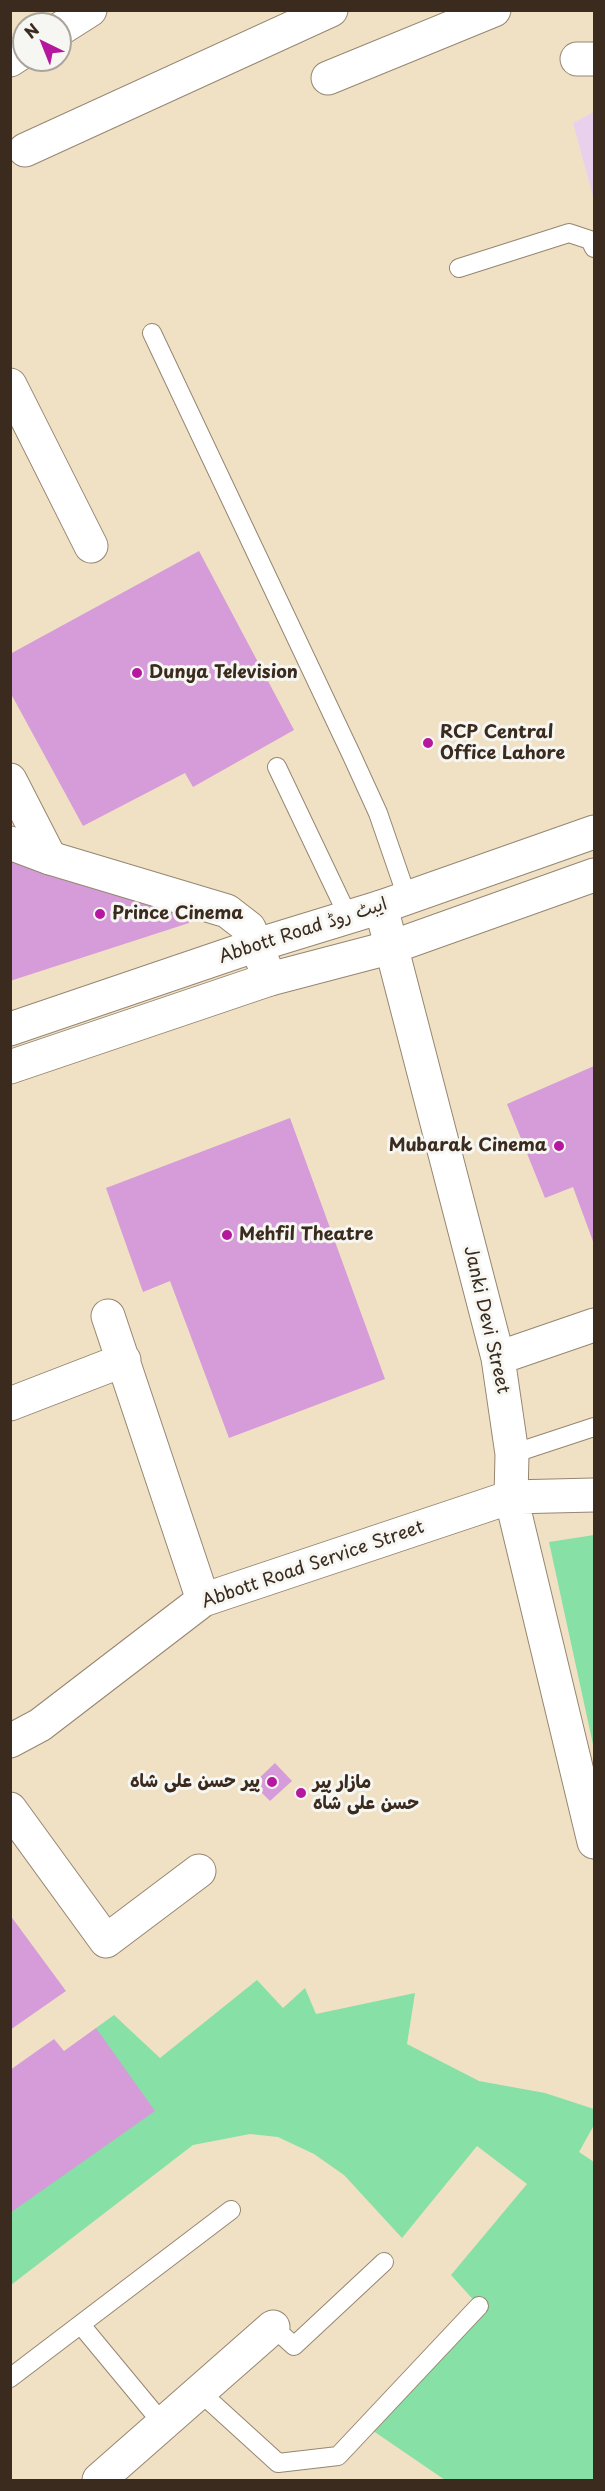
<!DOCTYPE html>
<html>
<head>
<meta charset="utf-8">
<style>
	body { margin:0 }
	#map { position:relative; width:605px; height:2491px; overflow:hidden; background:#f0e1c4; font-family:"Playpen Sans",sans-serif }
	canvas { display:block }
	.frame { position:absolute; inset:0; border:12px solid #3b2a1e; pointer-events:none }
	.north { position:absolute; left:12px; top:12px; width:60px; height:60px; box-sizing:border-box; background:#f6f6f2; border:2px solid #aba49d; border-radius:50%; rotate:317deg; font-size:16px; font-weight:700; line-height:24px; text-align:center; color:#3b2a1e }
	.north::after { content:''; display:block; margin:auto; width:21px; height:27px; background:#b5179e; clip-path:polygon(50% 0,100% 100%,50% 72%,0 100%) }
</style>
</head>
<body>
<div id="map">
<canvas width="605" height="2491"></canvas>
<div class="frame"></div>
<div class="north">N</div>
</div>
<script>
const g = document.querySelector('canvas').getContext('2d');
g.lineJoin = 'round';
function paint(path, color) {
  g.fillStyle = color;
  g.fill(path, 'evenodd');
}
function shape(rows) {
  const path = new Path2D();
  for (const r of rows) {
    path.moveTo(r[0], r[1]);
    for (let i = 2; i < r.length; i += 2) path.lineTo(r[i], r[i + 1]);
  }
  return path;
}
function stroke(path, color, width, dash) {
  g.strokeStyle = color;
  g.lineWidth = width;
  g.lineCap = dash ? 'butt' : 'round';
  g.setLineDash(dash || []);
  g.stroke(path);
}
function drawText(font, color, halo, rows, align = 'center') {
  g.font = font + ' "Playpen Sans","Playpen Sans Arabic",sans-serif';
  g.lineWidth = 6;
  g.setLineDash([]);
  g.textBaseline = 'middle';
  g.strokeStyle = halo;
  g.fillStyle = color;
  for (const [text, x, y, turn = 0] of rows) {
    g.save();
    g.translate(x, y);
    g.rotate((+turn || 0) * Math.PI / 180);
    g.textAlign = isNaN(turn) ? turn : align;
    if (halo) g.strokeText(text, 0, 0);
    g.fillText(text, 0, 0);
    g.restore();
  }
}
paint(shape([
	[594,112,594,200,573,123]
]), '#e9d1ed');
paint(shape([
	[594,1535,594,1749,549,1542],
	[257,1980,283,2008,305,1988,316,2014,415,1993,407,2044,479,2081,545,2093,594,2109,594,2125,579,2152,594,2162,594,2480,445,2480,366,2426,478,2305,451,2275,527,2184,477,2146,402,2238,344,2175,314,2154,278,2137,250,2134,193,2145,11,2285,11,2213,96,2028,114,2015,160,2058]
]), '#87e0a5');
paint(shape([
	[199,551,294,730,193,787,185,773,83,826,10,692,10,654],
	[10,848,190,906,189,923,10,981],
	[594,1066,594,1244,573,1187,545,1198,507,1104],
	[290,1118,385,1379,229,1438,170,1281,143,1292,106,1188],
	[275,1763,292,1781,270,1801,253,1784],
	[10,1915,66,1991,10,2030],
	[96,2028,155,2111,10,2213,10,2070,54,2039,64,2051]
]), '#d59cd9');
const service = shape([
	[459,268,569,233,590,240,594,248],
	[152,333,352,756,378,813,407,897],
	[277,767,348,916],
	[512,1454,594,1427],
	[81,2325,163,2424],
	[273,2327,294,2346,384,2262],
	[10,2378,231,2210],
	[200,2392,278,2463,338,2456,479,2306]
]);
const minor = shape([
	[60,29,90,10],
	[577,59,594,59],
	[10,60,24,51],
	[328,78,494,10],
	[25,150,331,10],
	[10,385,91,546],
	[10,780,50,858],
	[381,907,498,1358,512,1454,511,1497,594,1842],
	[108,1316,203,1600],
	[498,1358,594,1325],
	[10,1404,124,1360],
	[10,1741,40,1725,203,1600,511,1497,594,1495],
	[10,1809,106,1941,199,1871],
	[99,2480,273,2327]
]);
const tertiary = shape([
	[10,843,50,858,227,911,249,928,270,979]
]);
const secondary = shape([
	[10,1029,257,945,381,907,594,832],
	[10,1067,270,979,392,947,594,875]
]);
stroke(service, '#968671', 20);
stroke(minor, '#968671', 35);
stroke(tertiary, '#968671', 35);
stroke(secondary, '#968671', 35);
stroke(service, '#fff', 18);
stroke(minor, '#fff', 33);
stroke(tertiary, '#fff', 33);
stroke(secondary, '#fff', 33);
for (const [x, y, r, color] of [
	[137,673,6,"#b5179e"],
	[428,743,6,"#b5179e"],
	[100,914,6,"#b5179e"],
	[559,1146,6,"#b5179e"],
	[227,1235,6,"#b5179e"],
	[272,1782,6,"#b5179e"],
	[301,1793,6,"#b5179e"]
]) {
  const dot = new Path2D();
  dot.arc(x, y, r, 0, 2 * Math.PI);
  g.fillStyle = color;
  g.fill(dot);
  stroke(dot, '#f6f6f2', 2);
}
drawText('bold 18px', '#3b2a1e', '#f6f6f2', [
	["Dunya Television",149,673],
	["RCP Central",440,733],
	["Office Lahore",440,754],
	["Prince Cinema",112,914],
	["Mubarak Cinema",547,1146,"right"],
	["Mehfil Theatre",239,1235],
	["پیر حسن علی شاہ",260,1782,"right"],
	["مازار پیر",313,1783],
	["حسن علی شاہ",313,1804]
], 'left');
drawText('18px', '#3b2a1e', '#f6f6f2', [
	["Abbott Road ایبٹ روڈ",303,931,-18],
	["Janki Devi Street",486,1320,77],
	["Abbott Road Service Street",313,1565,-19]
]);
</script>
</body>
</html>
